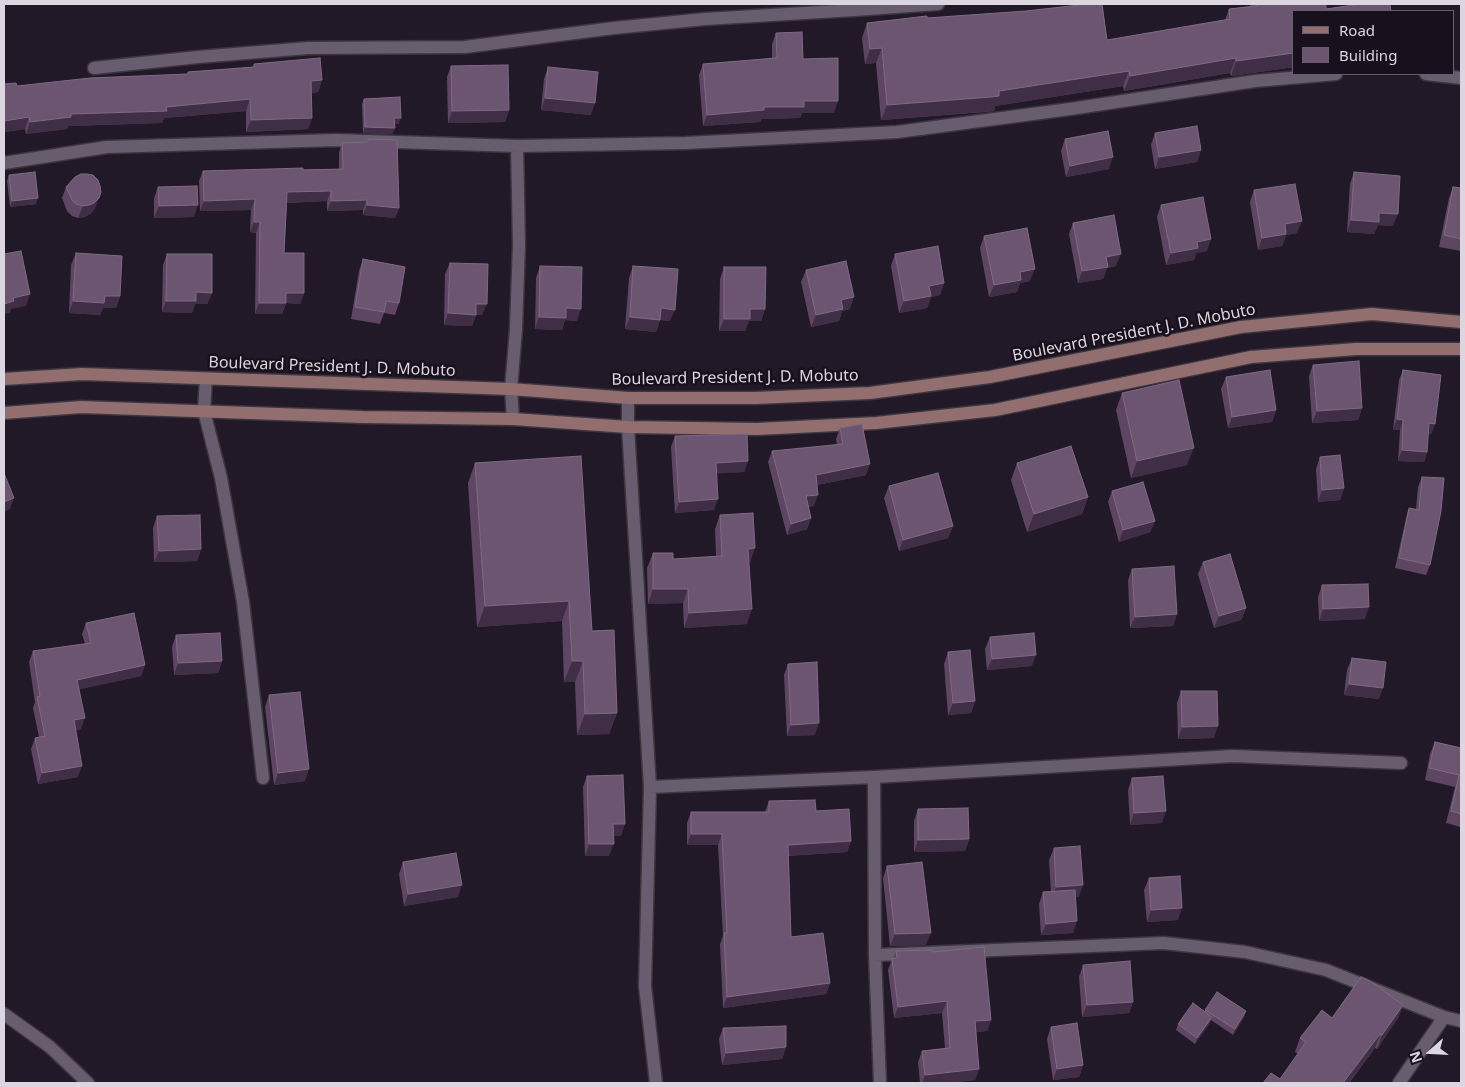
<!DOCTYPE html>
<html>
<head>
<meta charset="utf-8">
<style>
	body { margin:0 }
	#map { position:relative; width:1465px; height:1087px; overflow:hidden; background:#211927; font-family:"Noto Sans",sans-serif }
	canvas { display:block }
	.frame { position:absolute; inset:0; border:5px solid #dcd6e0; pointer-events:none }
	.legend { position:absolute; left:1292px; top:10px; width:162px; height:65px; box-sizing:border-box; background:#18101d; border:1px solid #665f6b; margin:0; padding:6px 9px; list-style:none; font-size:15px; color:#dcd6e0 }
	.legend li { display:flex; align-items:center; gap:10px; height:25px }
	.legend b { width:25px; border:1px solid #665f6b }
	.north { position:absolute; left:1405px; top:1027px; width:50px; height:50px; -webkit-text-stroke:4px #18101d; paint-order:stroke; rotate:251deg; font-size:14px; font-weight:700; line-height:20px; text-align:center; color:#dcd6e0 }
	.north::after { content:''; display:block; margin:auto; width:18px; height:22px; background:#dcd6e0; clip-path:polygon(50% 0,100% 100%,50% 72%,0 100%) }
</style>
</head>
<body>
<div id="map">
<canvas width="1465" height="1087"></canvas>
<div class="frame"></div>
<ul class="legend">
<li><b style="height:6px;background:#926e6e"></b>Road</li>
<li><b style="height:14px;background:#6c5571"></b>Building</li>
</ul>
<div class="north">N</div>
</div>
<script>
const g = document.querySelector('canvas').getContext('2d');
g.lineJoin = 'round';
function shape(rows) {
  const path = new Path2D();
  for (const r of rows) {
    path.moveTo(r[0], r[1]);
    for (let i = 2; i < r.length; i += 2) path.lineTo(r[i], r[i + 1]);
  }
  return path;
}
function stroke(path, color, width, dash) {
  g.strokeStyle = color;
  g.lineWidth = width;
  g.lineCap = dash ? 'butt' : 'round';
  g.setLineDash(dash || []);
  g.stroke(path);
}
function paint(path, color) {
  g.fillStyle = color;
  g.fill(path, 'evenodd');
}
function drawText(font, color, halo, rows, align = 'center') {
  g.font = font + ' "Noto Sans",sans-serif';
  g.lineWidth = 5;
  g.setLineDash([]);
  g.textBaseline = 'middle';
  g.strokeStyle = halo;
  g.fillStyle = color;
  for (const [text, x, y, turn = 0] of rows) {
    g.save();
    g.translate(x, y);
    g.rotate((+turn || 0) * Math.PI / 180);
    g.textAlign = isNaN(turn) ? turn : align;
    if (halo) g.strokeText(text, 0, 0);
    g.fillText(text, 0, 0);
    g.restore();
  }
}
const street = shape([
	[94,68,198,57,308,48,465,47,614,28,705,19,854,10,938,4],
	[1426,74,1461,78],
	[4,163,107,147,336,140,517,146,686,143,897,132,1070,109,1255,81,1336,74],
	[206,379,204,411,221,478,243,602,263,778],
	[628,398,628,427,650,787,645,986,656,1083],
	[513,419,511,389,516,329,519,244,517,146],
	[874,777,875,955,880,1083],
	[650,787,874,777,1233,756,1401,763],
	[875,955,1164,943,1245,952,1326,970,1444,1017,1461,1021],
	[4,1014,50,1047,88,1083],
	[1399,1083,1444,1017]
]);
const secondary = shape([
	[4,379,82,374,511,389,628,398,755,398,870,393,990,377,1241,327,1372,314,1461,322],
	[4,413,81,407,363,417,513,419,628,427,757,429,876,423,995,410,1251,357,1356,349,1461,349]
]);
stroke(street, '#3d3641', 15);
stroke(secondary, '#3d3641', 15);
stroke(street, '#675d6e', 12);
stroke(secondary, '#926e6e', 12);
paint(shape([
	[1079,4,1102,4,1107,40,1225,20,1229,9,1250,6,1250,4,1326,4,1326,9,1360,4,1390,4,1391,11,1294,11,1294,67,1231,76,1230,73,1124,91,1123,86,995,106,994,111,985,112,881,120,876,63,865,64,862,38,867,23,927,16,927,18,1026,11,1078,6],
	[776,33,803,59,834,113,802,113,800,118,761,119,760,122,703,126,699,75,703,64,772,58,772,44],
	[254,64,322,80,318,92,311,93,312,118,308,129,246,132,246,111,164,118,162,123,68,126,67,129,26,134,25,129,4,132,4,84,17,86,187,74,188,72,253,67],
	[451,66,509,110,505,122,448,123,447,77],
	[548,67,591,115,541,110,544,79],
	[364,99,399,124,395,124,395,128,392,134,363,133,362,104],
	[1155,133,1201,150,1197,162,1155,169,1151,145],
	[368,139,399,208,395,218,363,215,363,210,327,211,327,201,287,203,284,253,304,293,300,304,286,303,282,314,255,314,256,233,250,232,251,210,200,211,199,181,203,171,339,169,339,153,342,143,366,142],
	[1065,139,1109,169,1066,177,1061,151],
	[1354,172,1393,226,1378,225,1374,234,1347,232,1350,184],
	[9,175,36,204,10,207,7,181],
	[66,187,101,192,94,210,90,214,85,217,78,218,72,216,67,211,62,198],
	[158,187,194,217,154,218,154,198],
	[1453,187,1461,188,1461,251,1439,247,1449,198],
	[1254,190,1297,233,1286,235,1282,246,1258,250,1250,202],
	[1161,205,1207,251,1196,253,1194,260,1166,265,1157,217],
	[1073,223,1116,266,1107,268,1103,279,1078,283,1069,234],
	[984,236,1030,281,1020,283,1017,292,989,297,980,248],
	[76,253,120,296,116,308,103,308,100,315,69,313,71,265],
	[167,254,212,293,207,304,195,304,192,313,162,312,163,265],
	[895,254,944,283,940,295,931,297,927,308,899,313,891,266],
	[363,259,399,303,395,315,384,313,380,324,351,319,359,271],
	[450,263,482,315,476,315,472,326,444,325,445,274],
	[540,266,577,321,565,320,562,330,535,329,536,278],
	[633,266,670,321,660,320,656,332,625,329,629,278],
	[724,267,765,309,761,321,749,321,745,331,719,331,720,279],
	[806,270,850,309,842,311,839,321,811,327,801,282],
	[1313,365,1362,408,1358,420,1312,423,1309,376],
	[1403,370,1435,424,1431,434,1428,434,1427,452,1424,462,1398,461,1400,430,1393,430,1399,380],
	[1226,377,1276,410,1272,422,1228,428,1221,389],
	[1122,393,1187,465,1131,478,1116,410],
	[840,428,866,475,817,485,814,506,808,507,811,518,807,529,787,535,768,462,772,451,837,445,836,439],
	[675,436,748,461,744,472,716,473,714,510,675,513,671,447],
	[1320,457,1344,488,1340,500,1318,502,1316,469],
	[475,463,592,631,617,713,609,734,577,735,575,682,564,682,562,621,477,627,468,483],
	[1017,463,1088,497,1082,514,1027,532,1011,480],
	[1422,477,1430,565,1426,575,1395,568,1406,518,1409,508,1416,509,1418,487],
	[889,486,953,526,948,538,899,551,884,498],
	[1112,491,1155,521,1150,532,1119,542,1108,502],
	[720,515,750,563,749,563,747,624,684,628,683,603,648,604,647,568,653,553,673,559,716,556,715,529],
	[157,516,201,549,197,561,154,562,153,528],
	[1203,562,1246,608,1241,620,1214,628,1198,574],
	[1132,569,1177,614,1173,626,1130,628,1128,580],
	[1322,585,1365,619,1319,621,1318,597],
	[86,623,145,665,141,676,79,689,81,729,76,730,78,777,38,784,31,749,35,738,39,737,33,708,35,702,29,662,33,651,85,644,82,634],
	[176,635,222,661,218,673,174,675,172,647],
	[990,637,1032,666,987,670,985,649],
	[948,652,975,701,971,713,948,715,944,664],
	[1352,658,1379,699,1344,695,1347,670],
	[788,664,815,735,787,736,784,675],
	[1181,691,1214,738,1178,739,1177,703],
	[269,695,305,781,274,785,265,707],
	[1435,742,1461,748,1461,827,1446,823,1455,787,1425,780,1430,754],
	[587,776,621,836,614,836,609,856,585,856,583,787],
	[1132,778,1162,823,1130,825,1128,790],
	[769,801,816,811,851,841,847,852,788,856,791,937,830,983,826,994,723,1008,720,944,723,936,718,845,687,845,687,823,691,812,765,812],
	[918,809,969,839,965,851,914,852,914,821],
	[1054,848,1079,897,1075,897,1073,933,1041,935,1039,904,1043,892,1051,892,1049,860],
	[403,862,458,897,404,906,399,874],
	[887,866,926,945,890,946,883,878],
	[1149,878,1178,920,1147,922,1144,890],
	[896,951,933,952,991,1020,987,1031,976,1032,979,1069,975,1080,947,1083,920,1083,918,1062,922,1051,945,1048,942,1013,894,1018,888,970,892,959,893,959],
	[1083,965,1133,1002,1129,1013,1082,1017,1079,977],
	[1403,1005,1398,1018,1377,1049,1375,1048,1349,1083,1263,1083,1280,1079,1298,1054,1295,1052,1300,1038,1332,1018],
	[1205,1010,1246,1011,1244,1017,1233,1035,1211,1020,1195,1044,1176,1030,1178,1024,1205,1012],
	[1051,1027,1083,1065,1079,1077,1053,1080,1047,1039],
	[723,1028,786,1047,782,1059,722,1065,719,1039]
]), '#5e4663');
paint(shape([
	[882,48,876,63,865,64,870,49],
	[1294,53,1294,67,1231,76,1236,61],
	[1236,58,1230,73,1124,91,1130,76],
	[1129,71,1123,86,995,106,994,111,881,120,887,105,999,91],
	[322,80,318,92,307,93,311,81],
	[545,98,595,103,591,115,541,110],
	[250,99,246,111,164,118,162,123,68,126,67,129,26,134,30,122,71,114],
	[804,101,838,101,834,113,802,113,800,118,761,119,760,122,703,126,707,115],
	[509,110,505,122,448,123,452,111],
	[29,117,25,129,4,132,4,121],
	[312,118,308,129,246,132,251,120],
	[394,118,401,118,399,124,392,124],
	[365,127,395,128,392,134,363,133],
	[1201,150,1197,162,1155,169,1159,157],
	[1113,157,1109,169,1066,177,1070,166],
	[331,191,327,201,283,203,287,192],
	[38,198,36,204,10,207,12,201],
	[99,198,94,210,90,214,85,217,78,218,83,206],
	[255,199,251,210,200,211,204,201],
	[367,200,363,210,327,211,331,201],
	[198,205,194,217,154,218,159,206],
	[367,205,399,208,395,218,363,215],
	[1379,213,1398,214,1393,226,1378,225,1374,234,1347,232,1351,220],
	[1302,221,1297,233,1286,235,1282,246,1258,250,1262,238,1285,224],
	[254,222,260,222,256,233,250,232],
	[1211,239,1207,251,1196,253,1194,260,1166,265,1171,253,1197,242],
	[1121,254,1116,266,1107,268,1103,279,1078,283,1082,271,1106,257],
	[1035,269,1030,281,1020,283,1017,292,989,297,994,285,1020,272],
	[944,283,940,295,931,297,927,308,899,313,904,301,929,286],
	[196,292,212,293,207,304,195,304,192,313,162,312,166,301],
	[286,293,304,293,300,304,286,303,282,314,255,314,259,303],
	[30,294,26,306,11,309,10,313,4,314,4,304,13,298],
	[105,296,120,296,116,308,103,308,100,315,69,313,73,301],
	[854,297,850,309,842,311,839,321,811,327,816,315,841,300],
	[476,304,487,304,482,315,476,315,472,326,444,325,448,313],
	[566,308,581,309,577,321,565,320,562,330,535,329,539,317],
	[661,308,675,310,670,321,660,320,656,332,625,329,630,317],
	[750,309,765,309,761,321,749,321,745,331,719,331,724,319],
	[1362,408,1358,420,1312,423,1317,411],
	[1276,410,1272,422,1228,428,1232,417],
	[1397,419,1403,420,1400,430,1393,430],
	[1429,423,1435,424,1431,434,1425,434],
	[1194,448,1187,465,1131,478,1137,461],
	[1402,450,1427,452,1424,462,1398,461],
	[748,461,744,472,712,474,716,463],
	[870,464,866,475,812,486,816,475],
	[1344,488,1340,500,1318,502,1322,490],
	[818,495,814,506,802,507,806,496],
	[1088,497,1082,514,1027,532,1034,514],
	[14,498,10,509,4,512,4,502],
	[718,499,714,510,675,513,679,502],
	[811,518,807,529,787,535,791,524],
	[1155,521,1150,532,1119,542,1123,530],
	[953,526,948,538,899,551,903,540],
	[755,548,750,563,743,563,748,549],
	[201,549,197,561,154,562,159,551],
	[653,589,688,589,683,603,648,604],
	[569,601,562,621,477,627,485,606],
	[1369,607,1365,619,1319,621,1323,609],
	[1246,608,1241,620,1214,628,1219,616],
	[752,609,747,624,684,628,689,613],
	[1177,614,1173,626,1130,628,1135,617],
	[1036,655,1032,666,987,670,992,659],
	[222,661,218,673,174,675,178,663],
	[572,661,583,661,575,682,564,682],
	[145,665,141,676,73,691,77,680],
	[1349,684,1383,688,1379,699,1344,695],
	[975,701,971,713,948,715,953,703],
	[617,713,609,734,577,735,585,714],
	[85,718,81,729,70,731,74,720],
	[819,723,815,735,787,736,791,725],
	[1218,726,1214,738,1178,739,1182,727],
	[82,766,78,777,38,784,42,773],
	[309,769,305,781,274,785,278,773],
	[1166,811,1162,823,1130,825,1134,813],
	[613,824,625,824,621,836,609,836],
	[691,834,722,834,718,845,687,845],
	[969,839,965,851,914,852,918,840],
	[851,841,847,852,784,856,788,845],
	[589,844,614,844,609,856,585,856],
	[462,885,458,897,404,906,408,894],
	[1083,885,1079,897,1052,899,1056,887],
	[1182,908,1178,920,1147,922,1151,910],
	[1077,921,1073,933,1041,935,1046,924],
	[931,933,926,945,890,946,895,934],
	[830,983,826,994,723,1008,727,997],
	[947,1001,942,1013,894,1018,898,1007],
	[1133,1002,1129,1013,1082,1017,1087,1005],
	[1403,1005,1398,1018,1377,1049,1382,1035],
	[1246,1011,1244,1017,1233,1035,1235,1029],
	[1212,1017,1210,1023,1195,1044,1197,1038],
	[991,1020,987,1031,971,1033,975,1021],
	[1380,1034,1375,1048,1348,1083,1343,1083],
	[786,1047,782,1059,722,1065,726,1053],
	[1083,1065,1079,1077,1053,1080,1057,1069],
	[979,1069,975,1080,947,1083,922,1083,925,1075]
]), '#402d46');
const building = shape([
	[1079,4,1102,4,1107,40,1230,19,1229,9,1257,6,1257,4,1326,4,1326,9,1360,4,1390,4,1391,11,1294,11,1294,53,1236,61,1236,58,1130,76,1129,71,999,91,999,96,991,97,887,105,882,48,870,49,867,23,927,16,927,18,1026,11,1079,5,1079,4],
	[802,32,803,59,838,58,838,101,804,101,804,107,764,107,764,110,707,115,703,64,777,58,776,33,802,32],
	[320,58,322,80,311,81,312,118,251,120,250,99,166,107,167,111,71,114,71,117,30,122,29,117,4,121,4,84,16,83,17,86,90,78,188,74,188,72,254,67,254,64,320,58],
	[508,65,509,110,452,111,451,66,508,65],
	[548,67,598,72,595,103,545,98,548,67],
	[400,97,401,118,394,118,395,128,365,127,364,99,400,97],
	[1197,126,1201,150,1159,157,1155,133,1197,126],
	[1108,131,1113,157,1070,166,1065,139,1108,131],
	[368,139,397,140,399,208,367,205,367,200,331,201,331,191,287,192,284,253,304,253,304,293,286,293,286,303,259,303,260,222,254,222,255,199,204,201,203,171,303,168,303,170,343,169,342,143,368,142,368,139],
	[35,172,38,198,12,201,9,175,35,172],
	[1354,172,1400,176,1398,214,1379,213,1379,222,1351,220,1354,172],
	[81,174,87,174,93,175,98,180,100,186,101,192,99,198,94,203,89,205,83,206,76,204,72,200,66,187,75,177,81,174],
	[1295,184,1302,221,1285,224,1286,234,1262,238,1254,190,1295,184],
	[197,186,198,205,159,206,158,187,197,186],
	[1453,187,1461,188,1461,239,1444,235,1453,187],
	[1203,197,1211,239,1197,242,1198,248,1171,253,1161,205,1203,197],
	[1114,215,1121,254,1106,257,1108,267,1082,271,1073,223,1114,215],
	[1027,228,1035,269,1020,272,1021,280,994,285,984,236,1027,228],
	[938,246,944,283,929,286,931,296,904,301,895,254,938,246],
	[21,251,30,294,13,298,14,301,4,304,4,254,21,251],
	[76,253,122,256,120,296,105,296,104,303,73,301,76,253],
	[167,254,212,254,212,293,196,292,196,301,166,301,167,254],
	[363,259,405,267,399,303,386,301,384,312,355,307,363,259],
	[846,261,854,297,841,300,843,309,816,315,806,270,846,261],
	[450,263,488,264,487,304,476,304,476,315,448,313,450,263],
	[540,266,582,267,581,309,566,308,566,318,539,317,540,266],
	[633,266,678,269,675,310,661,308,660,320,630,317,633,266],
	[724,267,766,267,765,309,750,309,750,319,724,319,724,267],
	[1359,361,1362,408,1317,411,1313,365,1359,361],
	[1270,370,1276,410,1232,417,1226,377,1270,370],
	[1403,370,1441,375,1435,424,1429,423,1427,452,1402,450,1403,420,1397,419,1403,370],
	[1179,380,1194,448,1137,461,1122,393,1179,380],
	[862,424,870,464,816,475,818,495,806,496,811,518,791,524,772,451,843,444,840,428,862,424],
	[747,434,748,461,716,463,718,499,679,502,675,436,747,434],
	[1071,446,1088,497,1034,514,1017,463,1071,446],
	[1340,455,1344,488,1322,490,1320,457,1340,455],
	[581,456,592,631,614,630,617,713,585,714,583,661,572,661,569,601,485,606,475,463,581,456],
	[4,473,14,498,4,502,4,473],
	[938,473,953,526,903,540,889,486,938,473],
	[1422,477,1444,478,1441,511,1430,565,1399,558,1409,508,1419,510,1422,477],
	[1143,482,1155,521,1123,530,1112,491,1143,482],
	[753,513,755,548,748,549,752,609,689,613,688,589,653,589,653,553,673,553,673,559,722,556,720,515,753,513],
	[200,515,201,549,159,551,157,516,200,515],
	[1230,554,1246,608,1219,616,1203,562,1230,554],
	[1174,566,1177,614,1135,617,1132,569,1174,566],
	[1368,584,1369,607,1323,609,1322,585,1368,584],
	[134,613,145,665,77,680,85,718,74,720,82,766,42,773,35,738,45,736,37,697,40,696,33,651,91,643,86,623,134,613],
	[220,633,222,661,178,663,176,635,220,633],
	[1034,633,1036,655,992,659,990,637,1034,633],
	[970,650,975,701,953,703,948,652,970,650],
	[1352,658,1386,662,1383,688,1349,684,1352,658],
	[817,662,819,723,791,725,788,664,817,662],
	[1181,691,1217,691,1218,726,1182,727,1181,691],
	[300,692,309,769,278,773,269,695,300,692],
	[1435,742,1461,748,1461,814,1451,811,1459,775,1429,768,1435,742],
	[623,775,625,824,613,824,614,844,589,844,587,776,623,775],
	[1163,776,1166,811,1134,813,1132,778,1163,776],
	[815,800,816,811,849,809,851,841,788,845,791,937,823,933,830,983,727,997,724,933,727,933,722,834,691,834,691,812,769,812,769,801,815,800],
	[968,808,969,839,918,840,918,809,968,808],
	[1080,846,1083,885,1056,887,1054,848,1080,846],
	[456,853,462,885,408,894,403,862,456,853],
	[922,862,931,933,895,934,887,866,922,862],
	[1180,876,1182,908,1151,910,1149,878,1180,876],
	[1075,890,1077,921,1046,924,1043,892,1075,890],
	[984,947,991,1020,975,1021,979,1069,925,1075,922,1051,950,1048,947,1001,898,1007,892,959,897,958,896,951,932,950,933,952,984,947],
	[1130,961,1133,1002,1087,1005,1083,965,1130,961],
	[1361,977,1370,981,1403,1005,1382,1035,1380,1034,1343,1083,1263,1083,1271,1073,1280,1079,1306,1042,1300,1038,1322,1010,1332,1018,1361,977],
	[1217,992,1246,1011,1235,1029,1205,1010,1217,992],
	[1193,1003,1212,1017,1197,1038,1178,1024,1193,1003],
	[1077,1023,1083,1065,1057,1069,1051,1027,1077,1023],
	[786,1026,786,1047,726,1053,723,1028,786,1026]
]);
paint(building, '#6c5571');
stroke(building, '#7e6a82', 1);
drawText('16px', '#dcd6e0', '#18101d', [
	["Boulevard President J. D. Mobuto",1134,333,-11],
	["Boulevard President J. D. Mobuto",332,367,2],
	["Boulevard President J. D. Mobuto",735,378,-1]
]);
</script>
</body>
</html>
